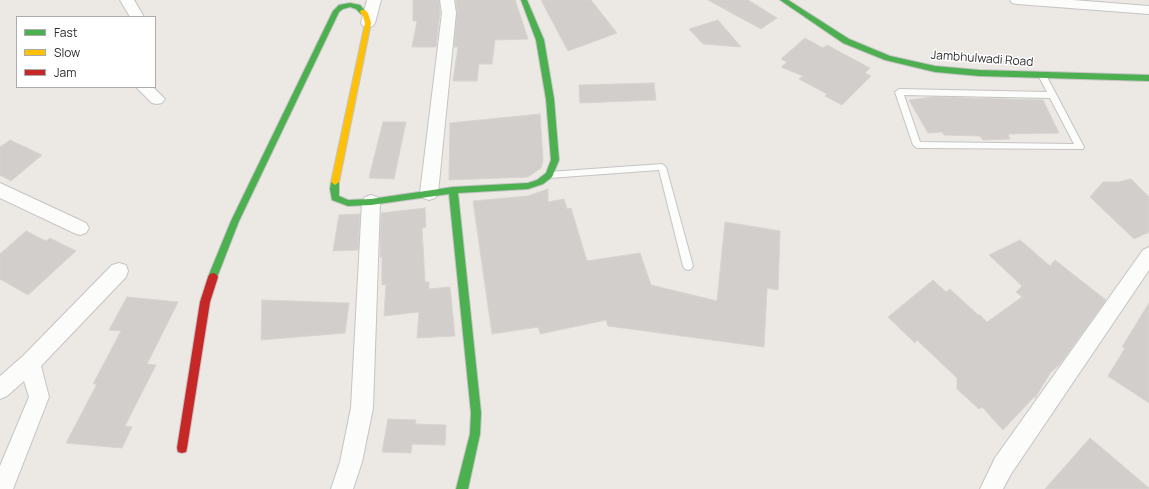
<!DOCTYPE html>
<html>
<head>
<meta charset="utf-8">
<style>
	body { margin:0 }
	#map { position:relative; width:1149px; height:489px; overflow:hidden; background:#ece8e4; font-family:Manrope,sans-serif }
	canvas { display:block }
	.legend { position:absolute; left:16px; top:16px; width:140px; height:72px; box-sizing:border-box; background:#fff; border:1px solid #ababab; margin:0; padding:5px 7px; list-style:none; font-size:12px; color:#2e2e2e }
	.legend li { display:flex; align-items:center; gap:8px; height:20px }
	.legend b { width:20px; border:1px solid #ababab }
</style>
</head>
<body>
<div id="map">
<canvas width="1149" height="489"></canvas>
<ul class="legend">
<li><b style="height:5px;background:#4caf50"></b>Fast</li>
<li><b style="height:5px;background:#ffc107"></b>Slow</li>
<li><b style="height:5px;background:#c62828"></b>Jam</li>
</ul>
</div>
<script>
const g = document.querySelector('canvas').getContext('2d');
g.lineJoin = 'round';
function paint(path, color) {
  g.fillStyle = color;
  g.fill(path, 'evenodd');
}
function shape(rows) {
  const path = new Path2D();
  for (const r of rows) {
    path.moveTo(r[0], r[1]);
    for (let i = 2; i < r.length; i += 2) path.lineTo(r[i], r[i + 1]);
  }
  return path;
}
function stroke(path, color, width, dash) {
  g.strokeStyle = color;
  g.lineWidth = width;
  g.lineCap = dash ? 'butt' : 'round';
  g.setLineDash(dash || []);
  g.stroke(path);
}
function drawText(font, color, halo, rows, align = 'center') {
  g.font = font + ' Manrope,sans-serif';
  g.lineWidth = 3;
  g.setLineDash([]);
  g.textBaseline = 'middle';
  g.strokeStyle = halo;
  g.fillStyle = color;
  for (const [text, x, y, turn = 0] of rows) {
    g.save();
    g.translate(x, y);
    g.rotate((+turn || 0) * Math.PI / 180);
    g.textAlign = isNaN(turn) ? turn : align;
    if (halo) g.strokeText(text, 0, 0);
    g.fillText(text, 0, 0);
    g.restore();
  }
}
const building = shape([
	[413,0,439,0,440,13,436,47,412,47,417,21,413,21,413,0],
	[456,0,515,0,528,39,495,40,492,64,479,64,477,81,453,81,458,47,454,47,457,13,456,0],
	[541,0,591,0,617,33,568,51,541,0],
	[708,0,748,0,777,18,761,29,708,0],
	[718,20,741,47,703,44,689,29,718,20],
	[805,38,823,48,827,45,870,68,865,73,871,76,842,105,825,96,827,94,799,79,803,76,781,67,787,62,781,59,805,38],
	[654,83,656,100,580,103,579,85,654,83],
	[934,97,1043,100,1059,133,1008,134,1010,139,983,140,980,136,944,135,942,132,928,133,909,100,934,97],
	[540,114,543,160,541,168,528,177,449,180,450,123,540,114],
	[383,122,406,122,394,179,369,178,383,122],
	[10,140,42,155,11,181,0,175,0,147,10,140],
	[1131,179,1149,197,1149,232,1134,239,1090,197,1103,182,1118,182,1131,179],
	[548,189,548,202,564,199,567,209,571,208,587,261,640,253,651,285,717,301,725,222,780,231,778,290,767,288,764,347,608,326,606,320,540,334,538,327,492,334,473,201,528,196,548,189],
	[425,208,426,227,422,228,425,282,429,282,429,289,450,287,455,336,417,338,419,312,384,316,386,284,382,285,382,257,380,257,381,213,425,208],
	[360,214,358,250,333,251,339,215,360,214],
	[26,231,46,241,50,238,76,251,28,295,0,279,0,254,26,231],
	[1020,240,1050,266,1055,260,1106,300,1060,364,1050,373,1035,398,1034,397,1003,430,982,407,979,409,957,389,957,378,917,340,915,343,888,317,933,280,946,292,950,289,978,315,980,315,987,322,1022,297,1016,292,1022,286,989,255,1020,240],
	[127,297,178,302,147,364,156,365,125,426,132,427,122,448,66,443,97,384,93,384,121,331,109,330,127,297],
	[262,300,349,303,345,333,261,340,262,300],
	[1149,303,1149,403,1108,376,1125,348,1122,347,1149,303],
	[388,419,416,420,415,424,446,425,445,445,412,444,411,453,382,452,388,419],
	[1090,438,1149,488,1149,489,1045,489,1090,438]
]);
paint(building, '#d1cecb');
stroke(building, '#d7d4d0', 1);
const lane = shape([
	[1042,72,1046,75,1084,147,1083,149,917,148,913,145,895,92,899,89,1047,92,1038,75,1042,72],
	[904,95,1050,98,1074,144,920,142,904,95],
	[662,164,666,167,693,266,691,269,688,270,685,269,683,266,659,170,549,178,545,175,549,172,662,164]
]);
const street = shape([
	[120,0,134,0,144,17,130,17,120,0],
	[367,0,381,0,375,23,373,26,368,27,363,26,361,23,367,0],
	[440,0,454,0,456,13,438,193,435,198,429,200,423,198,420,193,442,13,440,0],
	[1010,0,1073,0,1149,6,1149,14,1017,4,1012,3,1010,0],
	[136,87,153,87,165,99,162,103,157,104,152,103,136,87],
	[0,183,86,223,89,228,86,233,80,235,74,233,0,198,0,183],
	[371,195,377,197,380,202,373,408,362,462,353,489,331,489,340,462,351,408,362,202,365,197,371,195],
	[1149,247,1149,270,1011,474,1003,489,980,489,995,458,1143,250,1149,247],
	[119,263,126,265,128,271,126,277,41,366,49,397,13,489,0,489,0,466,29,397,24,381,7,396,0,399,0,376,23,356,112,265,119,263]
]);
const fast = shape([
	[521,0,527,0,544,40,554,99,559,160,552,177,543,184,528,189,458,193,481,413,480,434,468,489,456,489,470,434,471,413,449,194,371,205,348,206,332,200,330,189,331,182,335,179,339,182,339,196,348,200,371,199,453,187,528,183,537,180,546,173,551,160,546,99,536,40,521,0],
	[780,0,788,0,849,39,890,56,935,66,979,70,1149,75,1149,81,979,76,935,72,885,60,843,43,780,0],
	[350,3,360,5,366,12,365,14,361,14,356,9,350,7,343,9,339,12,239,221,216,280,213,281,210,280,208,277,231,221,333,11,339,5,350,3]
]);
const slow = shape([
	[361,10,365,10,368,13,371,23,339,182,335,185,331,182,365,23,363,16,360,12,361,10]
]);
const jam = shape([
	[213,273,216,274,218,277,210,302,187,448,186,452,182,453,178,452,177,448,200,302,208,277,210,274,213,273]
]);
stroke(lane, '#c5c4c5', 2);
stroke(street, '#c5c4c5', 2);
stroke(fast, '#c5c4c5', 2);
stroke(slow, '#c5c4c5', 2);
stroke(jam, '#c5c4c5', 2);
paint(lane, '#fcfcfb');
paint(street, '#fcfcfb');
paint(fast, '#4caf50');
paint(slow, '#ffc107');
paint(jam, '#c62828');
drawText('12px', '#2e2e2e', '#fff', [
	["Jambhulwadi Road",982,59,4]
]);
</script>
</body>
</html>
